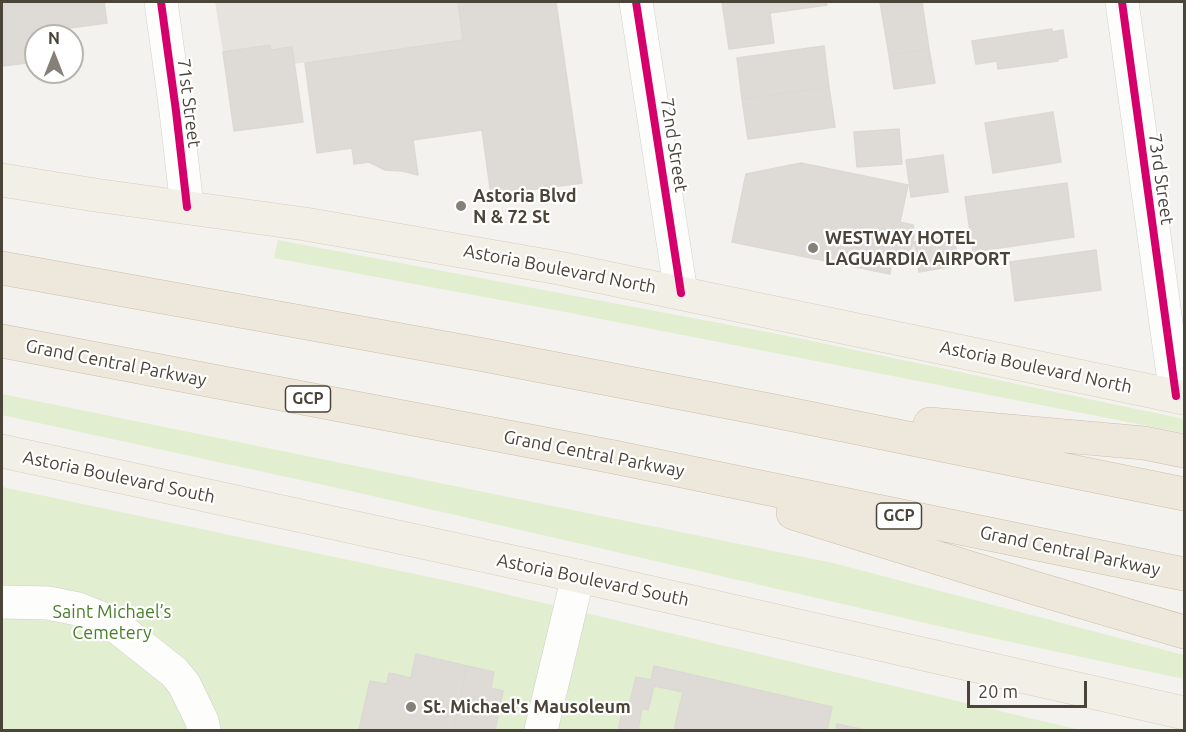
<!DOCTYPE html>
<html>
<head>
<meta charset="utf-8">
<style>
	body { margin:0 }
	#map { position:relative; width:1186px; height:732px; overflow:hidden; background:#f4f2ee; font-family:Ubuntu,sans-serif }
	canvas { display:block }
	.frame { position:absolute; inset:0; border:3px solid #4b4439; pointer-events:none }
	.north { position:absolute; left:24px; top:24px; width:60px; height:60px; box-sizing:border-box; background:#fff; border:2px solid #b7b4b0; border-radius:50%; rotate:0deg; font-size:16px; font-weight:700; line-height:24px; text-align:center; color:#4b4439 }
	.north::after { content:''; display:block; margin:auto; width:21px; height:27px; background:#868178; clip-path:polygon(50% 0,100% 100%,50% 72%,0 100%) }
	.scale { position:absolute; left:967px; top:681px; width:120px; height:27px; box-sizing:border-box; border:3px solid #4b4439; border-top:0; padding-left:8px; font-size:18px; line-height:21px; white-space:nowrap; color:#4b4439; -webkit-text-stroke:4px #fff; paint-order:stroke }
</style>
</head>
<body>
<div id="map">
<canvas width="1186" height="732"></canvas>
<div class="frame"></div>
<div class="north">N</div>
<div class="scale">20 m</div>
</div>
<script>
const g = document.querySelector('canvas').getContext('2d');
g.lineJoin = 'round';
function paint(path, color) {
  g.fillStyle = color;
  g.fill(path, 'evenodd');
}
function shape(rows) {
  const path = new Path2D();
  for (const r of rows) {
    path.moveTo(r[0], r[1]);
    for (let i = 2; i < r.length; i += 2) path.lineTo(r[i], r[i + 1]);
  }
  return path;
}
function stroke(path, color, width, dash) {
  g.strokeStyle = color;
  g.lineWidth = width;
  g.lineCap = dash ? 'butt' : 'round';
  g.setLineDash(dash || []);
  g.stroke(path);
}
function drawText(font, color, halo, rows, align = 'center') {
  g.font = font + ' Ubuntu,sans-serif';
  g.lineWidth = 4.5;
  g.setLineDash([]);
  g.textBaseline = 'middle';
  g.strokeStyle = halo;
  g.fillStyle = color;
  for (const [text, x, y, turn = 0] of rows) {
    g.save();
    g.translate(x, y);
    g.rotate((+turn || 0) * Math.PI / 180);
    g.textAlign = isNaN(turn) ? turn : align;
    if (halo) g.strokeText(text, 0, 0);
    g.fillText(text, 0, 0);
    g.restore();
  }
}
paint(shape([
	[278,240,788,336,1184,419,1184,433,560,311,274,258],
	[2,394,833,563,1184,655,1184,679,969,633,342,489,2,415],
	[2,487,467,585,1080,730,2,730]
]), '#e1eecf');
paint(shape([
	[215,2,458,2,463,40,294,64,291,47,271,50,270,45,223,52]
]), '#e6e3df');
const building = shape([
	[2,2,104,2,107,23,33,33,36,62,2,66,2,2],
	[458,2,556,2,582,183,491,195,482,130,413,140,418,175,402,171,385,170,369,162,354,164,352,148,317,153,305,63,463,40,458,2],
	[722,2,826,2,827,5,770,13,774,43,729,49,722,2],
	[880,2,922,2,929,49,889,55,880,2],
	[1052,29,1052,32,1063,30,1067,57,1058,59,1058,61,998,69,997,61,976,64,972,41,1052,29],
	[270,45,271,50,292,47,303,122,234,131,223,52,270,45],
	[824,46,829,87,742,99,737,58,824,46],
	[929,49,935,83,894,89,889,55,929,49],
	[829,87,835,127,748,139,742,99,829,87],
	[1053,112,1061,162,993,173,985,123,1053,112],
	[899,129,902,164,857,167,854,132,899,129],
	[943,155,948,192,911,197,906,160,943,155],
	[801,163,908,185,900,222,913,225,914,237,909,263,892,260,890,274,732,242,746,174,801,163],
	[1067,183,1074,237,973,252,965,197,1067,183],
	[954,235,959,265,919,272,914,242,954,235],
	[1096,250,1101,290,1015,301,1010,262,1096,250],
	[416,654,467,666,453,730,359,730,370,681,387,684,389,673,411,678,416,654],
	[467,666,494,672,491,688,503,691,495,730,453,730,467,666],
	[654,666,832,707,827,730,674,730,683,692,654,686,648,710,642,708,638,730,618,730,625,701,630,702,636,677,651,680,654,666],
	[837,724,866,730,836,730,837,724]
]);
paint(building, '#dedbd6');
stroke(building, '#dcd9d4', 1.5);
const minor = shape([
	[161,2,176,111,187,207],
	[636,2,681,293],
	[1122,2,1176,396],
	[2,602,48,603,78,609,111,622,174,672,184,684,202,721,204,730],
	[541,730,578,576]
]);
const major = shape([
	[2,180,95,195,305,224,559,268,1184,398],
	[2,451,578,576,1184,713]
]);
const highway = shape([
	[2,268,484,355,769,410,1184,494],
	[2,341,614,457,1184,574],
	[930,424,1144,443,1184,451],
	[793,513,1038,589,1184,632]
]);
stroke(minor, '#d2d0cb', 34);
stroke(major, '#d6cebb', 34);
stroke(highway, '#ccbfa9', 34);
stroke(minor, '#fdfdfc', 33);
stroke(major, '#f2efe6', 33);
stroke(highway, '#ede8db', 33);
stroke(shape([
	[161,2,176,111,187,207],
	[636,2,681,293],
	[1122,2,1176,396]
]), '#d6006c', 8);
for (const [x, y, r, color] of [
	[461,206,6,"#868178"],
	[813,248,6,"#868178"],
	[411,707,6,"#868178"]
]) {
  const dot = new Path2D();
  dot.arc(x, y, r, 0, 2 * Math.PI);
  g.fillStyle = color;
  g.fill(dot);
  stroke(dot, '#fff', 2);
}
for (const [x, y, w] of [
	[308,399,45],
	[899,516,45]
]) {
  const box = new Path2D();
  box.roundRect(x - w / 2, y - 13, w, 26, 4.5);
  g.fillStyle = '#fff';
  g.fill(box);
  stroke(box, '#4b4439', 1.5);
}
drawText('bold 16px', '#4b4439', null, [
	["GCP",308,399],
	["GCP",899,516]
]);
drawText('18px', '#4b4439', '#fff', [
	["71st Street",189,103,83],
	["72nd Street",674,145,81],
	["73rd Street",1161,179,82],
	["Astoria Boulevard North",560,269,11],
	["Grand Central Parkway",116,363,11],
	["Astoria Boulevard North",1036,367,12],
	["Grand Central Parkway",594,454,11],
	["Astoria Boulevard South",119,477,12],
	["Grand Central Parkway",1070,551,12],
	["Astoria Boulevard South",593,580,12]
]);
drawText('bold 18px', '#4b4439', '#fff', [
	["Astoria Blvd",473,196],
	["N & 72 St",473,217],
	["WESTWAY HOTEL",825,238],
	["LAGUARDIA AIRPORT",825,259],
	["St. Michael's Mausoleum",423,707]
], 'left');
drawText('18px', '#4a7f2a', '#fff', [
	["Saint Michael’s",112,612],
	["Cemetery",112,633]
]);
</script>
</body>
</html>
